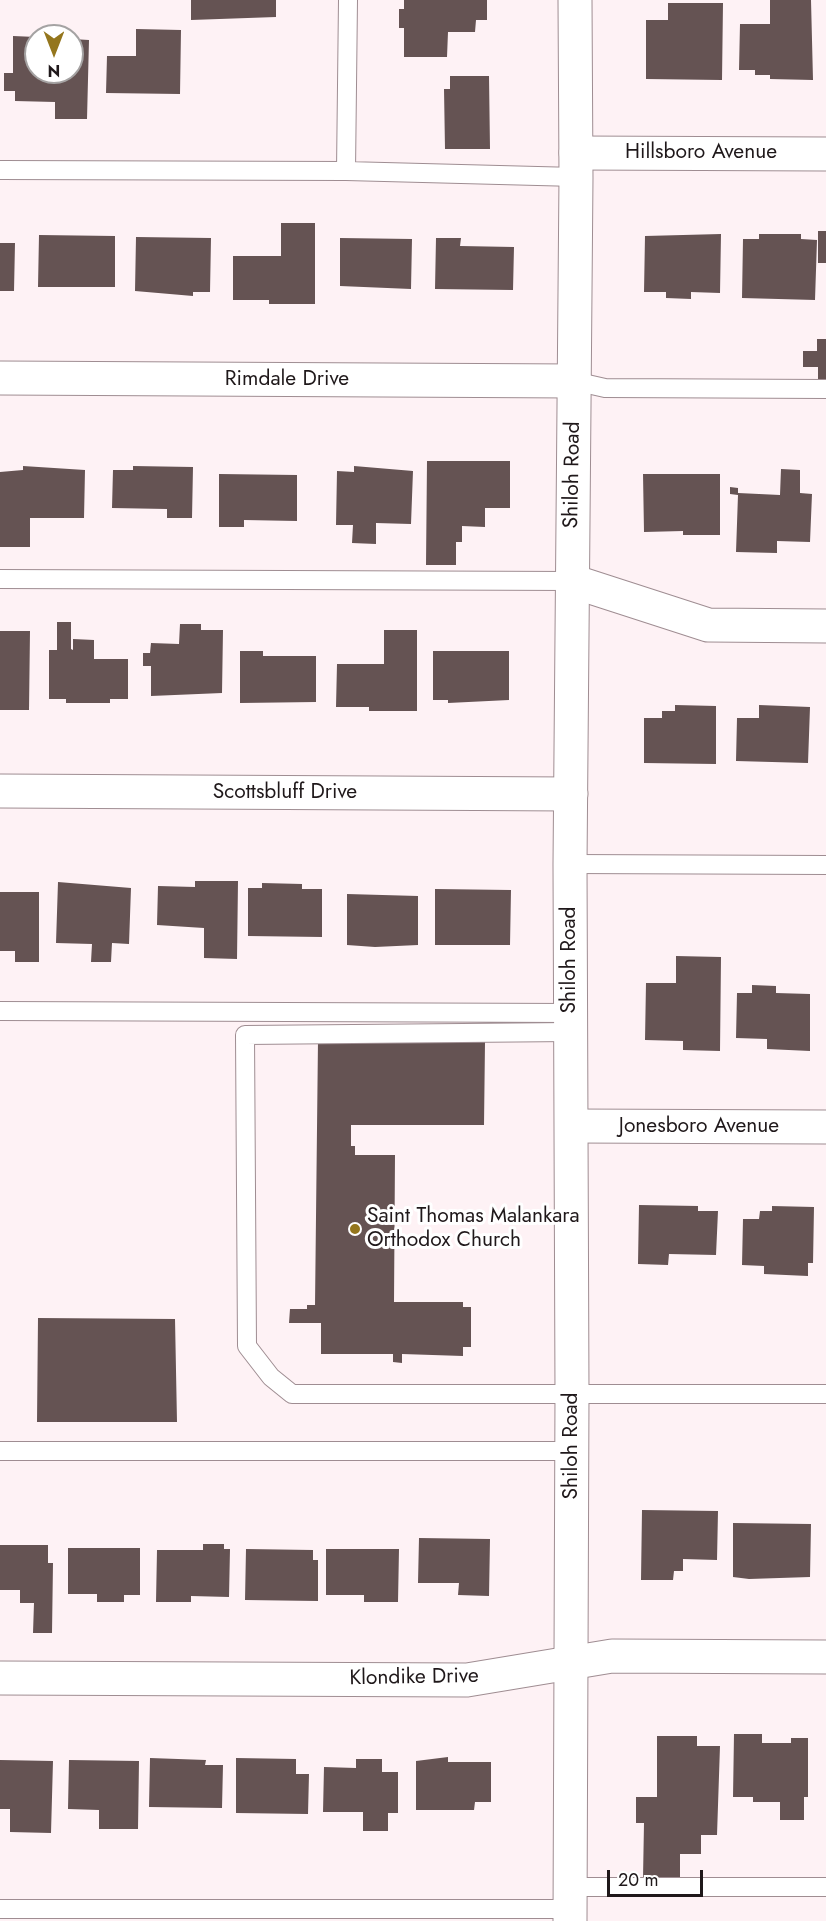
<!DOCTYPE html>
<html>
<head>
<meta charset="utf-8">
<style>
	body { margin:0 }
	#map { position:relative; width:826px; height:1921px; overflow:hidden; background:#fef2f5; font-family:Jost,sans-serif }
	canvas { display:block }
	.north { position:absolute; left:24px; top:24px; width:60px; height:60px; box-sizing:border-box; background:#fff; border:2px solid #a5a3a3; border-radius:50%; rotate:180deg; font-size:16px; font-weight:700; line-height:24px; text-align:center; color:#1f181a }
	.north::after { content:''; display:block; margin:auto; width:21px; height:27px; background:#94761d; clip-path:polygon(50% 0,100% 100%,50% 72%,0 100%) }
	.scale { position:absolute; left:607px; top:1870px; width:96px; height:27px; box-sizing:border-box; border:3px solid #1f181a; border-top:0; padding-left:8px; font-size:18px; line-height:21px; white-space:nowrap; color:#1f181a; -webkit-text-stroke:4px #fff; paint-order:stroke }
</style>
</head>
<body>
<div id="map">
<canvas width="826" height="1921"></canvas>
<div class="north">N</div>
<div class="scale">20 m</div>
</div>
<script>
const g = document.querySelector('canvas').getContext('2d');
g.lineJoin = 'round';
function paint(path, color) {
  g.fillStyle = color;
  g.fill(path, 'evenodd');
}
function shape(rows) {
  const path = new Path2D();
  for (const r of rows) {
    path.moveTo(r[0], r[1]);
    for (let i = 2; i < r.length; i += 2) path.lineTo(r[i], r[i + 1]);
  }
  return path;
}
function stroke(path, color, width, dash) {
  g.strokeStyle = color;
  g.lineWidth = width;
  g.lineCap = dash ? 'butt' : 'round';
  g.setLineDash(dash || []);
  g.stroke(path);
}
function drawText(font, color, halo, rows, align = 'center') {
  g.font = font + ' Jost,sans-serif';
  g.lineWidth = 6;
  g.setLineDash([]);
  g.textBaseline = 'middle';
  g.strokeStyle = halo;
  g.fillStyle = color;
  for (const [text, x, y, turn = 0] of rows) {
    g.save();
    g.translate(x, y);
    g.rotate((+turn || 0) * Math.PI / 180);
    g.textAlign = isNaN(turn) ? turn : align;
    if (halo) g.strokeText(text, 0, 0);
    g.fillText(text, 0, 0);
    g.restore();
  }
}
paint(shape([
	[191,0,276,0,276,17,191,20],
	[404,0,487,0,487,20,476,20,475,32,448,32,447,57,404,57,404,28,399,28,399,9,404,9],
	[770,0,811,0,813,80,770,79,770,75,755,75,755,70,739,70,740,24,770,24],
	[668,3,723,3,722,80,646,79,646,20,668,20],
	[136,29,181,30,180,94,106,93,107,56,136,56],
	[13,36,36,37,36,72,72,72,72,39,89,40,87,119,55,119,55,102,15,101,15,91,4,91,4,73,13,73],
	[450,76,489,76,490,149,445,149,444,89,450,89],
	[281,223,315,223,315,304,269,304,269,300,233,300,233,256,281,256],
	[818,231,826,231,826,263,818,263],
	[721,234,720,293,691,292,691,299,666,298,666,292,644,292,645,236],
	[759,234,801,234,801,239,817,240,815,300,742,298,743,239,759,239],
	[39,235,115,236,115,287,38,287],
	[136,237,211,238,210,292,193,292,193,296,135,291],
	[340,238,412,239,411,289,340,286],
	[436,238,461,238,460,246,514,247,513,290,435,289],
	[0,243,15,243,14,291,0,291],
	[817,339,826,339,826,384,818,384,818,367,803,367,803,351,817,351],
	[427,461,510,461,510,508,485,508,485,527,462,526,462,542,456,542,456,565,426,565],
	[23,466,85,470,84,518,30,518,30,547,0,547,0,472,23,470],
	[133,466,193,467,192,518,167,518,167,509,112,508,113,470,133,470],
	[354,466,413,471,411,524,376,523,376,544,352,543,353,525,336,525,337,471,354,472],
	[781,469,800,470,800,493,812,494,810,542,777,541,777,553,736,552,738,495,730,494,730,487,738,488,738,493,780,495],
	[219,474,297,475,297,521,244,520,244,527,219,527],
	[643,474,720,474,720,535,683,535,683,531,644,532],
	[57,622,71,622,71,649,73,650,73,639,94,640,94,659,128,659,128,699,110,699,110,703,66,703,66,699,49,699,49,650,57,650],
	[180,624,201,624,201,630,223,630,222,693,151,696,151,666,143,666,143,653,150,653,151,643,179,644],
	[384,630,417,630,417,711,369,711,369,707,336,707,337,664,384,664],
	[0,631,30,631,29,710,0,710],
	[240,651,263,651,263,656,316,656,316,702,240,703],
	[433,651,509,651,509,700,448,703,448,700,433,700],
	[675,705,716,706,716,764,644,763,644,718,662,718,662,711,675,711],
	[759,705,810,707,808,763,736,761,737,718,759,718],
	[195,881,238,881,237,959,204,958,204,928,157,925,158,886,195,887],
	[58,882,131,888,129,944,112,943,111,962,91,962,92,944,56,943],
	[262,883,302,884,302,889,322,889,322,937,248,936,248,888,262,888],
	[435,889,511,890,510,945,435,945],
	[0,892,39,892,39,962,15,962,15,951,0,951],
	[347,894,418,896,418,945,375,947,347,945],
	[676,956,721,957,720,1051,683,1050,683,1041,645,1040,646,983,676,983],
	[752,985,776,986,776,993,810,994,810,1051,767,1049,767,1039,736,1038,737,993,752,993],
	[318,1040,485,1042,484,1125,351,1125,351,1146,355,1146,355,1155,395,1155,394,1302,463,1302,463,1307,471,1307,471,1347,463,1347,463,1356,402,1354,402,1363,393,1362,393,1354,321,1354,321,1323,289,1323,290,1309,307,1309,307,1305,315,1305],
	[639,1205,698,1206,698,1211,718,1211,716,1255,669,1254,668,1265,638,1264],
	[772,1206,814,1207,813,1263,808,1263,808,1276,764,1274,764,1266,742,1265,743,1219,759,1219,760,1211,772,1211],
	[38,1318,175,1319,177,1422,37,1422],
	[642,1510,718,1511,717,1560,683,1559,683,1571,674,1571,673,1580,641,1580],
	[733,1523,811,1524,810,1577,749,1579,733,1577],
	[419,1538,490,1539,489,1596,458,1595,459,1583,418,1583],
	[203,1544,224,1544,224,1549,230,1549,229,1597,191,1596,191,1602,156,1602,157,1550,203,1550],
	[0,1545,48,1545,48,1563,53,1563,52,1633,33,1633,34,1603,20,1603,20,1590,0,1590],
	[68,1548,140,1548,140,1595,124,1595,124,1602,97,1602,97,1594,68,1594],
	[246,1549,313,1550,313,1560,318,1560,318,1601,245,1600],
	[326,1549,399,1549,398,1602,364,1602,364,1595,326,1595],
	[734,1734,762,1734,762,1743,791,1743,791,1738,808,1738,808,1797,804,1797,804,1820,780,1820,780,1802,753,1802,753,1797,733,1797],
	[657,1736,697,1736,697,1746,720,1746,717,1835,701,1835,701,1854,680,1854,680,1878,643,1878,644,1823,636,1823,636,1797,657,1797],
	[448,1757,448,1762,491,1762,491,1802,475,1802,474,1810,416,1810,416,1761],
	[150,1758,206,1760,205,1765,223,1765,222,1808,149,1807],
	[236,1758,296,1759,296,1774,309,1774,308,1814,236,1813],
	[356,1759,382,1759,382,1772,398,1772,398,1813,388,1813,388,1831,363,1831,363,1812,323,1812,324,1767,356,1768],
	[0,1760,53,1761,51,1833,10,1832,10,1809,0,1809],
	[69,1760,139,1761,138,1829,99,1829,99,1810,68,1809]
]), '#655353');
const lane = shape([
	[0,170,346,171,576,177],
	[346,171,348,0],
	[574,381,605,388,826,389],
	[0,579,572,581],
	[570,864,826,865],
	[0,1011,571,1013],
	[571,1032,245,1035,247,1346,271,1377,292,1394,826,1394],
	[0,1451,572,1451],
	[570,1887,826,1887],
	[0,1909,570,1909]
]);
const street = shape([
	[576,153,826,154],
	[0,378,574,381],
	[572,581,708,625,826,626],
	[0,791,571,794],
	[572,1126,826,1127],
	[0,1678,467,1680,612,1656,826,1657]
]);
const secondary = shape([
	[570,1921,572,1393,570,864,576,177,575,0]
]);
stroke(lane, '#9f8d92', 20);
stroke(street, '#9f8d92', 35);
stroke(secondary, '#9f8d92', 35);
stroke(lane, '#fff', 18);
stroke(street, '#fff', 33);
stroke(secondary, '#fff', 33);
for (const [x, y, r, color] of [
	[355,1229,6,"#94761d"]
]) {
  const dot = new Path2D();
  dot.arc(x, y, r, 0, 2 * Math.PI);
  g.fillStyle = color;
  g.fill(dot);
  stroke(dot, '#fff', 2);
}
drawText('21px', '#1f181a', '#fff', [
	["Hillsboro Avenue",701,153],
	["Rimdale Drive",287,380],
	["Shiloh Road",573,475,-89],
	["Scottsbluff Drive",285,793],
	["Shiloh Road",570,960,-90],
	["Jonesboro Avenue",699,1127],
	["Shiloh Road",572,1446,-90],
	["Klondike Drive",414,1678,-1]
]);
drawText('21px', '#1f181a', '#fff', [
	["Saint Thomas Malankara",367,1217],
	["Orthodox Church",367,1241]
], 'left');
</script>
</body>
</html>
